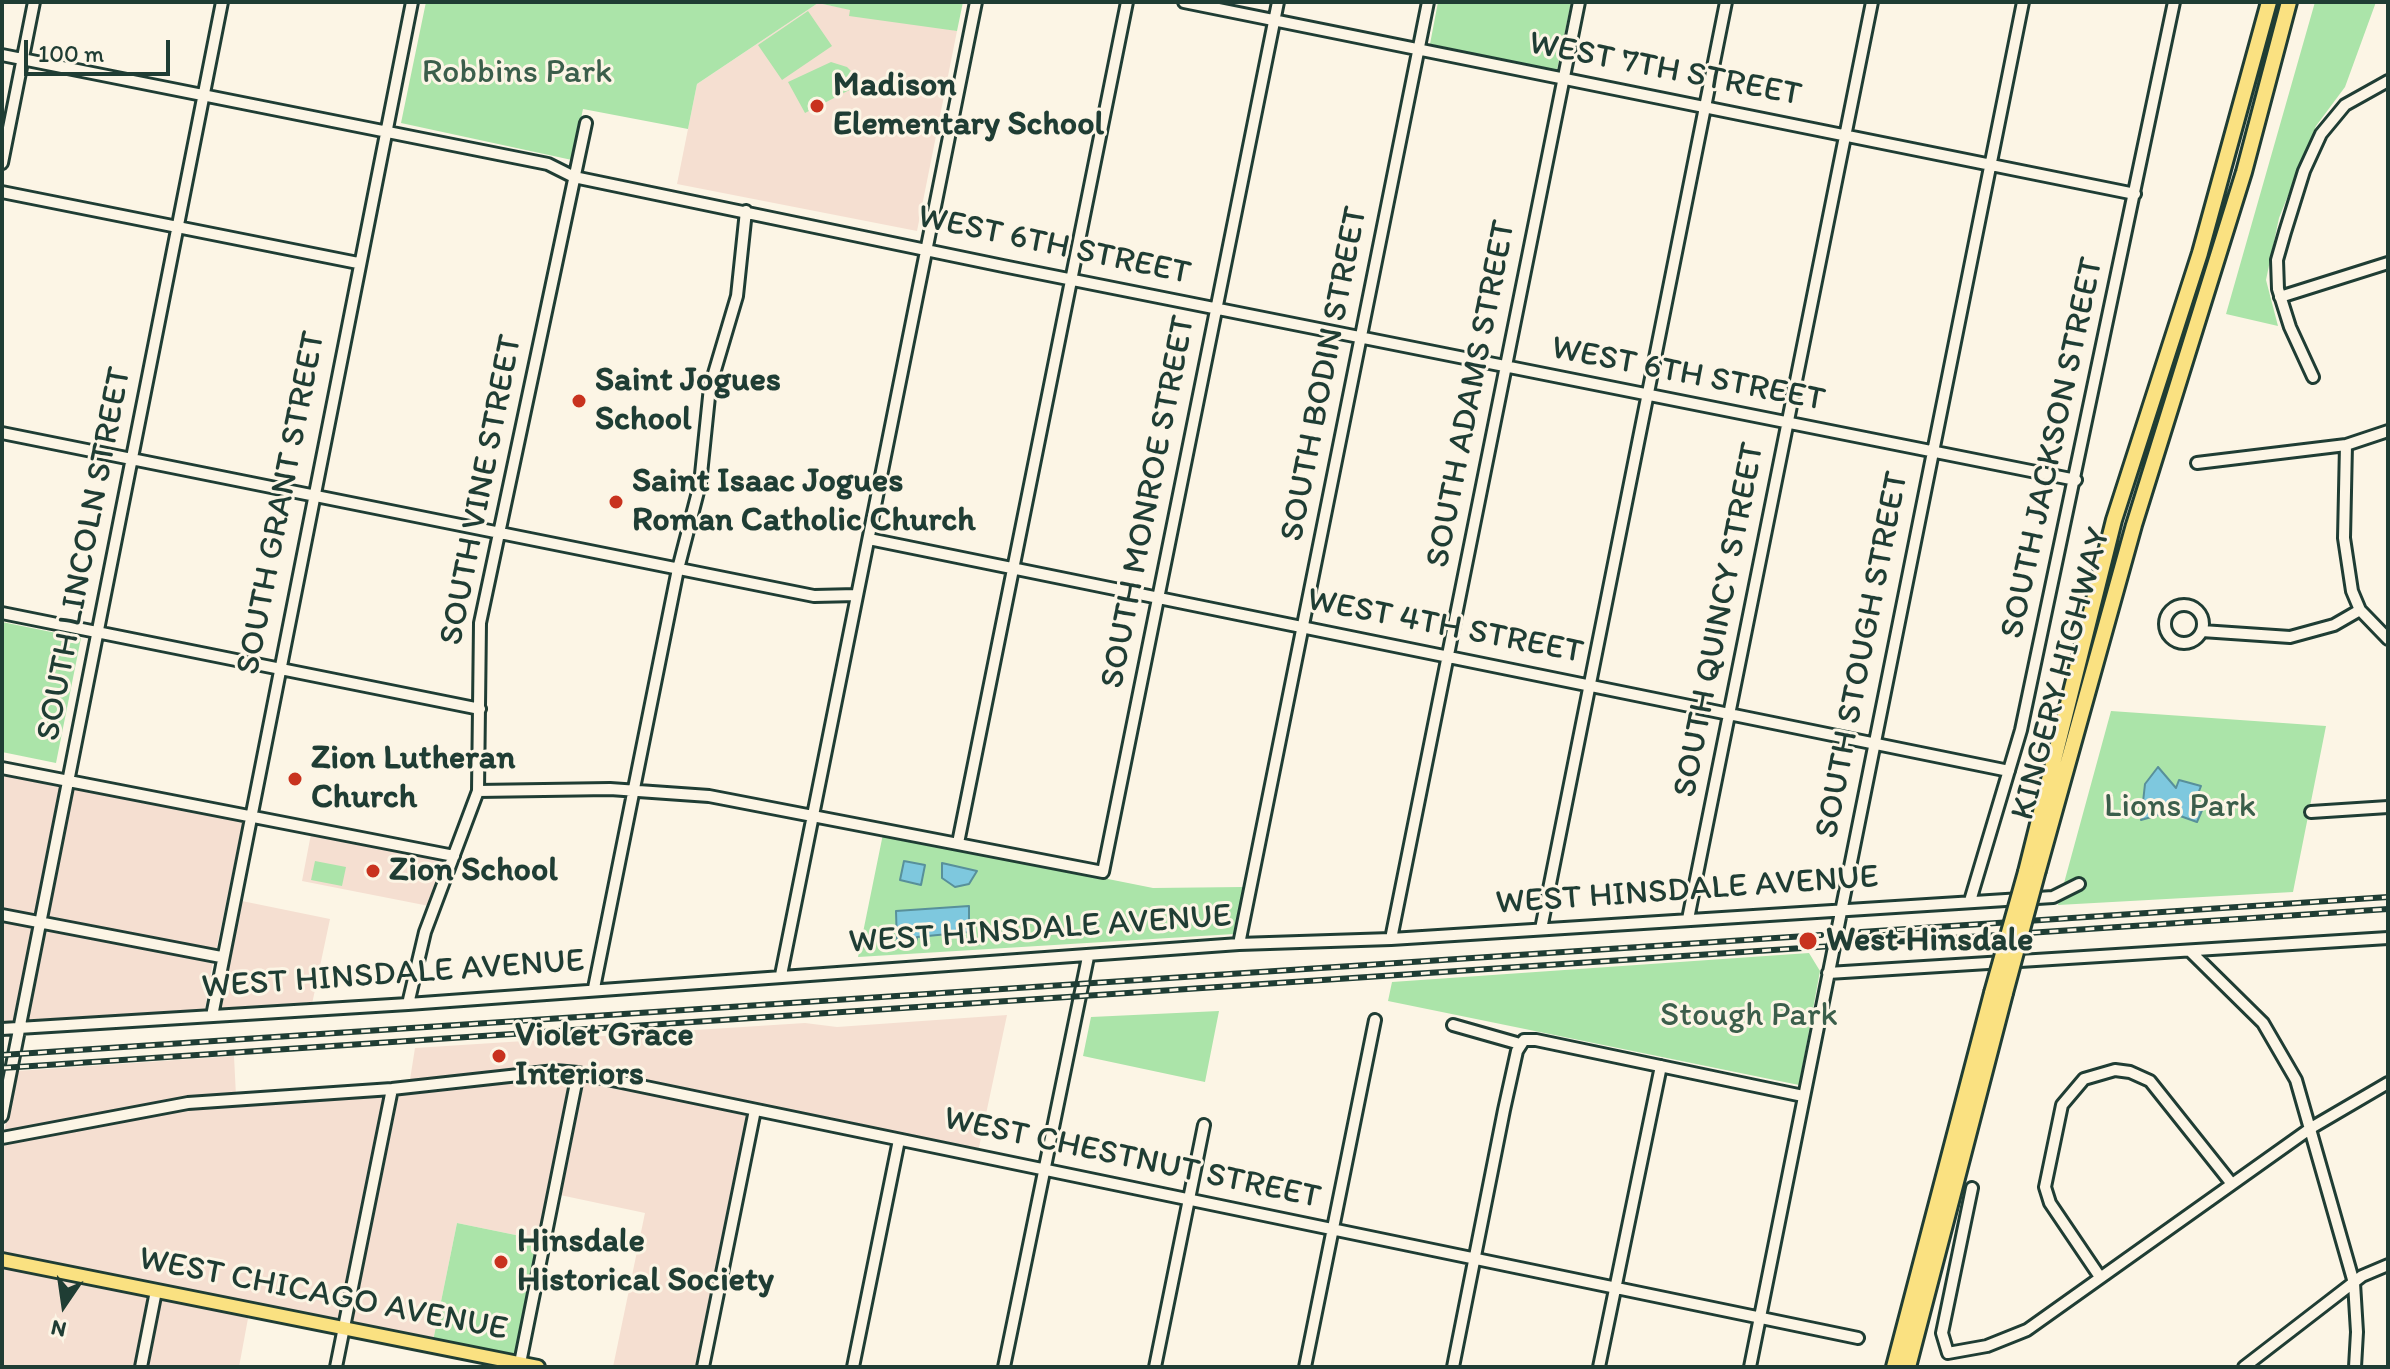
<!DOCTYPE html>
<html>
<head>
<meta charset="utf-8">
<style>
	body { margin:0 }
	#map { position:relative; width:2390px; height:1369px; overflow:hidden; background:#fcf5e5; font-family:Itim,sans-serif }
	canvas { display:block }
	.frame { position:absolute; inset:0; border:4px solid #1f3d34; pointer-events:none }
	.north { position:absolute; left:24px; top:1265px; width:80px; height:80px; -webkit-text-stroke:6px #fcf5e5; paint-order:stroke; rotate:193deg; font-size:22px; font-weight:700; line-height:32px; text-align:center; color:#1f3d34 }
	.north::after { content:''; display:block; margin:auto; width:28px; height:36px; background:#1f3d34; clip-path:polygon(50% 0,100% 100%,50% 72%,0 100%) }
	.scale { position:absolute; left:24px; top:40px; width:146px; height:36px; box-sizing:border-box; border:4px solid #1f3d34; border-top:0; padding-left:10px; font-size:24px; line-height:28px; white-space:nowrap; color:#1f3d34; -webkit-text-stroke:6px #fcf5e5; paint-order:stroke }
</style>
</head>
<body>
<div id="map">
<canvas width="2390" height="1369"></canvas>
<div class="frame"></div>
<div class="north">N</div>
<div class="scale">100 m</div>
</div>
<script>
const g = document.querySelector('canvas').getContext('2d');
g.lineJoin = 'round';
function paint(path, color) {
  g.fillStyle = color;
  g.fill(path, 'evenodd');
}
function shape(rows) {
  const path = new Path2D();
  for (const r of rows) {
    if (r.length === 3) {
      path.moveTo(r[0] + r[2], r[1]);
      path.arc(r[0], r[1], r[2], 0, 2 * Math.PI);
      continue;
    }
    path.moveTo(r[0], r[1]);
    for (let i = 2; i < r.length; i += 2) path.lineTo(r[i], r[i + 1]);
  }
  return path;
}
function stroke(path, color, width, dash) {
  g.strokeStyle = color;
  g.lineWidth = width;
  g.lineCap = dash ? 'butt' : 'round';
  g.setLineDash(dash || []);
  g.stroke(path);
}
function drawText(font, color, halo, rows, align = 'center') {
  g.font = font + ' Itim,sans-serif';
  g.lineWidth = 6;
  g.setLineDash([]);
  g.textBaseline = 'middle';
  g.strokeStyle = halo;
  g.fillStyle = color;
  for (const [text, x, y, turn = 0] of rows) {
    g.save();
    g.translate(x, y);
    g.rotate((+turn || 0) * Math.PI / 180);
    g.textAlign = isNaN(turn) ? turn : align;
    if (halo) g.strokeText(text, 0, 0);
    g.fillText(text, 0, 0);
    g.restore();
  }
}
paint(shape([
	[818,3,957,31,917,231,677,184,697,84],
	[2,769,62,781,35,917,2,910],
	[74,784,244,817,216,951,47,918],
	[311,834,446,861,429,906,302,881],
	[237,900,330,919,312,1004,214,1010],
	[2,922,32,928,13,1021,2,1022],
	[46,929,213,961,205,1009,26,1022],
	[1007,1015,978,1152,582,1069,409,1086,415,1048,805,1023,837,1027],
	[234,1056,236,1096,4,1133,17,1071],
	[554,1078,571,1078,540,1240,457,1223,433,1341,351,1325,399,1095],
	[584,1081,748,1116,698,1367,613,1367,645,1213,560,1195],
	[387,1094,338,1322,2,1256,3,1142,183,1108],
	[2,1266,148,1296,135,1367,2,1367],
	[162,1295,249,1313,239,1367,149,1367]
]), '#f5dfd1');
paint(shape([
	[426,2,963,2,957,31,849,16,850,10,818,3,697,84,688,129,583,109,572,160,401,123],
	[1438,2,1571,2,1557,70,1430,44],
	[2315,2,2376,2,2345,87,2316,126,2279,218,2266,280,2278,326,2226,314],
	[808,11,832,46,782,80,758,45],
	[831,62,847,67,863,83,805,113,788,82],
	[2,622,81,638,56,763,2,752],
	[2111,711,2326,726,2293,892,2058,905],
	[883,834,1153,888,1243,887,1234,934,858,957],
	[315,861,346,867,342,886,311,880],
	[1809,953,1820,971,1799,1085,1388,1001,1392,982],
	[1219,1011,1205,1082,1083,1056,1091,1017],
	[457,1223,540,1240,516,1357,433,1341]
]), '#abe4a9');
const water = shape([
	[2158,767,2176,788,2179,780,2201,786,2194,804,2203,808,2197,822,2169,812,2141,820,2145,784,2158,767],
	[904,861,925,865,921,885,900,880,904,861],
	[942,863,977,871,969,884,955,887,942,878,942,863],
	[969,906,969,932,917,937,916,943,897,945,896,911,969,906]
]);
paint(water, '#7ec8de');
stroke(water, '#58909a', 2);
const minor = shape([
	[1184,2,2135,194],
	[2,55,548,164,574,177,1003,266,2076,480],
	[2,163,34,2],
	[2,192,358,263],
	[2280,297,2388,263],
	[2313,377,2290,327,2278,289,2277,260,2285,232,2304,171,2321,134,2345,105,2388,81],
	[2,433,814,596,857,595],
	[2346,445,2344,538,2352,591,2360,610,2388,639],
	[2197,463,2346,445,2388,431],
	[869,539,2009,771],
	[2184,624,19],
	[2,613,480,709],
	[2202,631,2290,637,2334,625,2360,610],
	[2,768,454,856],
	[478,791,610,789,709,796,1103,872,1278,2],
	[2311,812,2388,807],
	[958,843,1127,2],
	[1970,901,2021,730,2174,2],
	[2,915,221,957],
	[1688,919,1872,2],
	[1541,929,1726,2],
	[1391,939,1579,2],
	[1239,944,1428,2],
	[2191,952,2263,1023,2296,1080,2354,1283,2357,1332,2355,1367],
	[1828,973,2388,938],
	[781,975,976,2],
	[594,988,678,569,700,484,710,387,737,296,746,211],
	[408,1004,425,932,478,791,480,623,586,123],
	[212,1016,412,2],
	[1453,1025,1520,1044],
	[2,1029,408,1004,1239,944,1391,939,2053,897,2079,884],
	[2,1116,222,2],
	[2,1138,188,1103,392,1089,555,1071,578,1073,1858,1338],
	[1972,1188,1942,1333,1948,1353,1987,1346,2027,1330,2311,1128,2388,1083],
	[2100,1277,2050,1203,2045,1187,2062,1105,2084,1079,2115,1070,2130,1072,2150,1081,2232,1184],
	[520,1363,578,1073],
	[141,1367,156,1291],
	[336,1367,392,1089],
	[703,1367,755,1110],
	[853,1367,899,1140],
	[1004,1367,1088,957],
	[1155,1367,1204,1125],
	[1305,1367,1375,1020],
	[1453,1367,1504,1110,1517,1051,1524,1040,1536,1040,1803,1096],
	[1599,1367,1661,1066],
	[1750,1367,2023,2],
	[2244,1367,2362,1276,2388,1265]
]);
const major = shape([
	[2,1260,538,1367]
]);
const highway = shape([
	[2038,870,2134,525,2244,172,2289,2],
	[2026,872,2114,520,2200,253,2269,2],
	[1894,1367,1992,993],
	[1908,1367,2005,993]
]);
stroke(minor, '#1f3d34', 16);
stroke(major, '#1f3d34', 18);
stroke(highway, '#1f3d34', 20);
stroke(minor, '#fcf5e5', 10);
stroke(major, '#fae181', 12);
stroke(highway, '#fae181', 14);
const rail = shape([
	[1861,932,2388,897],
	[2,1055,1821,935],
	[2,1068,2388,909]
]);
stroke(rail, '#1f3d34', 6);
stroke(rail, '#fcf5e5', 3, [9]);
const highwayBridge = shape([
	[1992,993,2026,872],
	[2005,993,2038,870]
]);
stroke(highwayBridge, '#1f3d34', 20, []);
stroke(highwayBridge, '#fae181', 14);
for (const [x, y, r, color] of [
	[817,106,8,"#c8321e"],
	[579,401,8,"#c8321e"],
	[616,502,8,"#c8321e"],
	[295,779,8,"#c8321e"],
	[373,871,8,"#c8321e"],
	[1808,941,10,"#c8321e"],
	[499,1056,8,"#c8321e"],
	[501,1262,8,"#c8321e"]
]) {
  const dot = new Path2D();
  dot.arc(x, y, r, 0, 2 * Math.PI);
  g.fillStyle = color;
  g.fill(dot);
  stroke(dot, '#fcf5e5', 3);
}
drawText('34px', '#1f3d34', '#fcf5e5', [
	["WEST 7TH STREET",1665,70,11],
	["WEST 6TH STREET",1054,246,12],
	["SOUTH BODIN STREET",1325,374,-79],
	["WEST 6TH STREET",1688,375,11],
	["SOUTH ADAMS STREET",1472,394,-79],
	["SOUTH JACKSON STREET",2053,448,-78],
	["SOUTH VINE STREET",482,490,-79],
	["SOUTH MONROE STREET",1149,502,-79],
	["SOUTH GRANT STREET",282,503,-79],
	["SOUTH LINCOLN STREET",85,554,-79],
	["SOUTH QUINCY STREET",1720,620,-79],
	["WEST 4TH STREET",1445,627,11],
	["SOUTH STOUGH STREET",1863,655,-79],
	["KINGERY HIGHWAY",2062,674,-75],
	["WEST HINSDALE AVENUE",1687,891,-4],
	["WEST HINSDALE AVENUE",1040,930,-4],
	["WEST HINSDALE AVENUE",393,975,-4],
	["WEST CHESTNUT STREET",1132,1159,12],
	["WEST CHICAGO AVENUE",323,1295,11]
]);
drawText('34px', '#3b5e4b', '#fcf5e5', [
	["Robbins Park",517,73],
	["Lions Park",2180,807],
	["Stough Park",1749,1016]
]);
drawText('bold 34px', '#1f3d34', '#fcf5e5', [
	["Madison",833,86],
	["Elementary School",833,125],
	["Saint Jogues",595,381],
	["School",595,420],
	["Saint Isaac Jogues",632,482],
	["Roman Catholic Church",632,521],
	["Zion Lutheran",311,759],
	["Church",311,798],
	["Zion School",389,871],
	["West Hinsdale",1826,941],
	["Violet Grace",515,1036],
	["Interiors",515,1075],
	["Hinsdale",517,1242],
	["Historical Society",517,1281]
], 'left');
</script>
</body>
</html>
